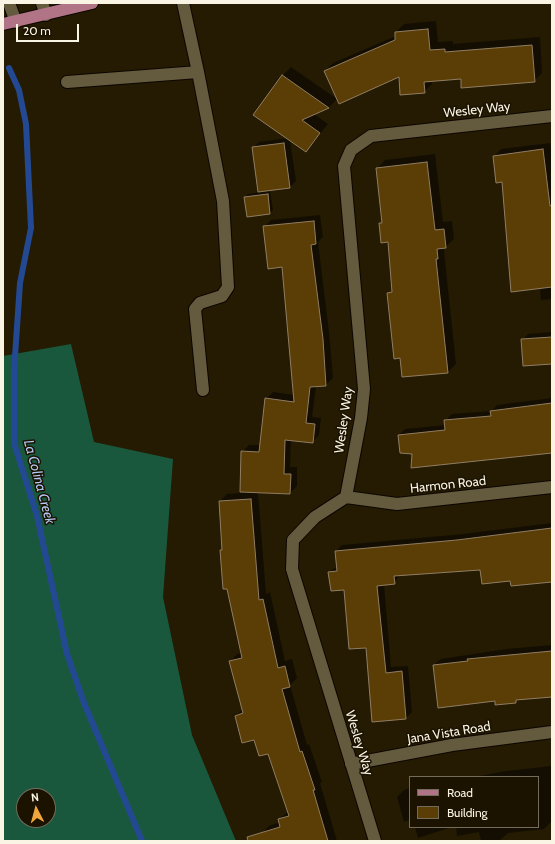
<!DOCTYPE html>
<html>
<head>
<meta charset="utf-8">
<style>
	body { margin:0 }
	#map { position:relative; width:555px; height:844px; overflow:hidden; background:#241b02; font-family:Cabin,sans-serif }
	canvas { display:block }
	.frame { position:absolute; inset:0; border:4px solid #faf4e4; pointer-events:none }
	.legend { position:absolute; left:409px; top:776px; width:130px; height:52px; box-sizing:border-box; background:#1b1200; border:1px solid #746c5b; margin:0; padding:5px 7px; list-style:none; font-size:12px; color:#faf4e4 }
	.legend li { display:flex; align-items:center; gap:8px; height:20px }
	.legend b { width:20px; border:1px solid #746c5b }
	.north { position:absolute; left:16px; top:788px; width:40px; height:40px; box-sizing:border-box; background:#1b1200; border:1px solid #746c5b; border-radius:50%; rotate:354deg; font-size:11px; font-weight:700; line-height:16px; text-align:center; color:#faf4e4 }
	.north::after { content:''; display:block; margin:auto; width:14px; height:18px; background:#efa73d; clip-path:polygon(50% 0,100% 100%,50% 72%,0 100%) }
	.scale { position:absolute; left:16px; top:24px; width:63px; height:18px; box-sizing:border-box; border:2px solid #faf4e4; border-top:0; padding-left:5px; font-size:12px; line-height:14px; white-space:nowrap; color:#faf4e4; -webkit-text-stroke:3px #1b1200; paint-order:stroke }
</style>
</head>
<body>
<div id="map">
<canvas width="555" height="844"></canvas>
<div class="frame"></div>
<ul class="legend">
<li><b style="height:5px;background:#b17486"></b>Road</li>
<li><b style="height:11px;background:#5b3d06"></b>Building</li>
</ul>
<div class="north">N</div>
<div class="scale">20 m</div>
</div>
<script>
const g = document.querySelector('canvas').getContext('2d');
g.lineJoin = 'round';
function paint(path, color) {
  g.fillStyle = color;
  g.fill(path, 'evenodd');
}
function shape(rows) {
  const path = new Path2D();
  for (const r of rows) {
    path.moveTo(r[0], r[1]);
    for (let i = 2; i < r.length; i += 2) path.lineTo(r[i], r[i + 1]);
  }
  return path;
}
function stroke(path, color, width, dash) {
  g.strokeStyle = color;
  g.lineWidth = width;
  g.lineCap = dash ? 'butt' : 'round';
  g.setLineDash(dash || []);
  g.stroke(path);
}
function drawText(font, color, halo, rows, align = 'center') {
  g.font = font + ' Cabin,sans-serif';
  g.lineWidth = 3;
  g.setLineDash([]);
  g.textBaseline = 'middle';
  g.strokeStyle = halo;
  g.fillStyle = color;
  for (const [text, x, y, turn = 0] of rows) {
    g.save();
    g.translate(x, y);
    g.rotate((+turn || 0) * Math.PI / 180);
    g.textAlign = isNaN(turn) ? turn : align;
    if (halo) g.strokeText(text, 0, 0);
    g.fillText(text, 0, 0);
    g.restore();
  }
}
paint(shape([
	[71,344,94,442,173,459,163,597,192,735,236,841,3,841,3,356],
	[24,796,48,796,48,820,24,820]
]), '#1a583e');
paint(shape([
	[436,21,438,42,453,41,453,44,540,37,542,73,534,81,462,78,432,80,432,84,424,92,400,75,325,71,333,63,396,36,396,32,404,24],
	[291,67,337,99,328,108,314,114,328,124,306,151,290,140,296,181,290,187,253,148,259,142,288,138,282,76],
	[550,143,552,158,552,299,541,300,540,287,494,156,501,149],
	[435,154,443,222,452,221,454,239,445,247,444,251,456,364,448,372,401,357,388,294,393,289,389,241,380,224,383,221,377,169,385,160],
	[270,191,273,210,270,213,245,197,248,194],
	[320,215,323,237,318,242,329,332,333,378,326,385,316,386,312,417,321,418,319,435,312,442,291,440,290,467,297,467,297,486,290,493,258,492,266,594,270,592,285,661,292,659,297,678,290,685,307,745,309,744,322,782,320,783,337,841,264,841,262,833,269,826,280,822,279,819,289,811,269,752,236,716,243,709,230,662,237,654,242,653,221,550,223,548,220,501,227,494,241,493,242,452,249,445,261,445,266,399,273,392,294,395,283,266,264,227,271,220],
	[552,332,552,363,522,340,528,334],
	[552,398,552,452,413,453,399,435,405,429,446,425,446,420,452,414,492,411,497,405],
	[552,523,552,573,511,580,481,569,400,575,394,583,384,584,391,667,408,666,412,712,406,718,373,721,367,647,345,589,329,572,338,566,336,551,342,545,463,534],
	[552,645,552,696,518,699,516,702,496,700,434,665,441,659,506,649],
	[552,766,552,821,544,829,508,833,499,841,481,841,479,832,457,836,456,827,538,827,538,777,474,777,506,771],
	[410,788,410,820,404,822,397,797,404,790],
	[415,827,452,827,418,838]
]), '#0007');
stroke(shape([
	[9,68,19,90,26,124,31,228,20,283,14,371,14,443,37,516,67,654,84,703,142,841]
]), '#244993', 6);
const building = shape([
	[428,29,430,50,445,49,445,52,532,45,535,82,461,88,461,79,424,82,425,93,400,95,399,77,339,104,324,71,395,40,395,32,428,29],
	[282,75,329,108,302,120,320,133,306,152,253,115,282,75],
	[284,143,290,188,258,192,252,147,284,143],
	[543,149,550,206,552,205,552,287,511,292,502,182,496,183,493,156,543,149],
	[427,162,435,230,444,229,446,248,437,249,438,259,436,259,448,373,402,377,400,358,394,359,387,293,392,292,388,242,381,243,379,223,382,223,376,168,427,162],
	[268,194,270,214,247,217,244,197,268,194],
	[314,221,316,244,311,245,323,339,326,386,310,387,306,423,315,424,313,443,285,440,284,474,291,474,290,494,240,492,241,451,259,452,265,398,294,402,282,267,268,269,263,226,314,221],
	[552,337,552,364,523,366,521,339,552,337],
	[552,403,552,453,411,468,412,454,400,453,398,435,445,430,444,420,491,416,490,411,552,403],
	[251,499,259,600,263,599,278,668,285,666,290,687,282,689,300,752,302,751,315,790,313,790,328,841,248,841,247,837,280,827,278,819,289,816,268,754,259,756,254,740,242,743,235,716,243,713,229,661,242,658,227,589,223,589,220,550,222,550,219,501,251,499],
	[552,528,552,582,511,586,510,581,482,584,480,570,394,576,395,584,377,586,386,673,402,671,406,719,372,722,366,648,349,649,344,590,331,591,328,572,337,571,335,551,457,540,552,528],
	[552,651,552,697,516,700,516,703,495,705,495,701,438,708,433,665,468,661,467,659,552,651]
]);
paint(building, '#5b3d06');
stroke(building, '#907d63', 1);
const service = shape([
	[9,3,16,22],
	[42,3,46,15],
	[198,72,223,201,228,287,222,296,200,303,195,309,203,390],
	[67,82,198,72,183,3]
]);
const minor = shape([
	[346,497,397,504,552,487],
	[351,764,452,745,552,732],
	[375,841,292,569,293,540,315,517,346,497,361,418,364,389,344,166,351,150,371,136,552,116]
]);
const primary = shape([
	[3,24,92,3]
]);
stroke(service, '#0d0600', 14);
stroke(minor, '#0d0600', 14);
stroke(primary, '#0d0600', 14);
stroke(service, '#645a3e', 12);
stroke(minor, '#645a3e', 12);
stroke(primary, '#b17486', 12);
drawText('13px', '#faf4e4', '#1b1200', [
	["Wesley Way",477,110,-6],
	["Wesley Way",344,420,-82],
	["Harmon Road",448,485,-6],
	["Jana Vista Road",449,733,-9],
	["Wesley Way",359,743,73]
]);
drawText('italic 14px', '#b1c8f2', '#1b1200', [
	["La Colina Creek",39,482,75]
]);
</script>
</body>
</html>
